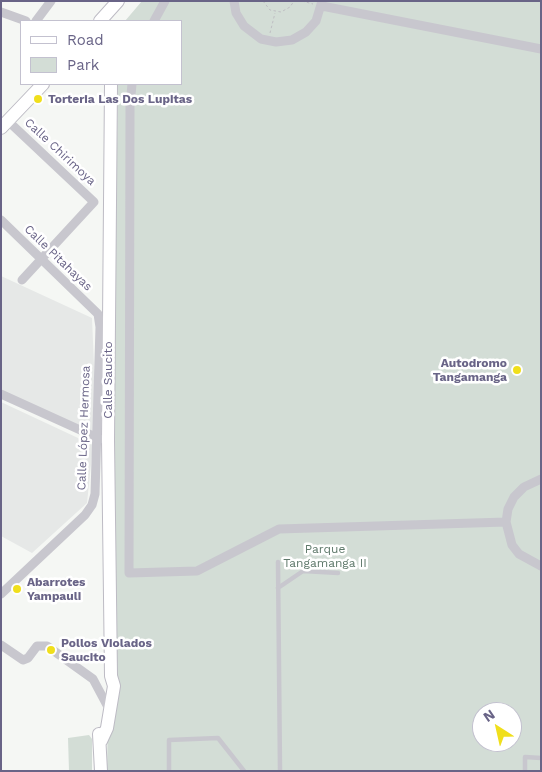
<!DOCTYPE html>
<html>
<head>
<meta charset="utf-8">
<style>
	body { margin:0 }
	#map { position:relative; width:542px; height:772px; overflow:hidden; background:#f5f7f4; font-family:"Work Sans",sans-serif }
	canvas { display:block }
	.frame { position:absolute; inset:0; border:2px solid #696487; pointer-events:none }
	.legend { position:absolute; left:20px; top:20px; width:162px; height:65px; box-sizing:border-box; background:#fff; border:1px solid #c3c1cf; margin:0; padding:6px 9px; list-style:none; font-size:15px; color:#696487 }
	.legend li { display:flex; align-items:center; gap:10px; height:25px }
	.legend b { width:25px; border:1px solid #c3c1cf }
	.north { position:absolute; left:472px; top:702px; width:50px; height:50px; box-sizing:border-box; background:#fff; border:1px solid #c3c1cf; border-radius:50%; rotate:325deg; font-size:14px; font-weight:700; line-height:20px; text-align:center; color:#696487 }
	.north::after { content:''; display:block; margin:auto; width:18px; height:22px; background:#f0df1c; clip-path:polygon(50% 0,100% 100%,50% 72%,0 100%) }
</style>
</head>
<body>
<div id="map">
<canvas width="542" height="772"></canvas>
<div class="frame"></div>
<ul class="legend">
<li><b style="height:6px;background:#fff"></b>Road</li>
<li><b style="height:14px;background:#d3ddd6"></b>Park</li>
</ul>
<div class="north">N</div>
</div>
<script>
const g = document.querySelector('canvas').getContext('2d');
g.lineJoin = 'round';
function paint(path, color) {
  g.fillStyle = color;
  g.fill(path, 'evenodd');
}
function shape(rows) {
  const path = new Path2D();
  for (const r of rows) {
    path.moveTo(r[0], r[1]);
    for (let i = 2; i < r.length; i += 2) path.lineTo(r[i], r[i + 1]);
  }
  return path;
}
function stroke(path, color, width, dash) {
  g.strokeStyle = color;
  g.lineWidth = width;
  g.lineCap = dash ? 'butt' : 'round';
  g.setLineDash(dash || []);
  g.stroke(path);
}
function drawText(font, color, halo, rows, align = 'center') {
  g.font = font + ' "Work Sans",sans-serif';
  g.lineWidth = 5;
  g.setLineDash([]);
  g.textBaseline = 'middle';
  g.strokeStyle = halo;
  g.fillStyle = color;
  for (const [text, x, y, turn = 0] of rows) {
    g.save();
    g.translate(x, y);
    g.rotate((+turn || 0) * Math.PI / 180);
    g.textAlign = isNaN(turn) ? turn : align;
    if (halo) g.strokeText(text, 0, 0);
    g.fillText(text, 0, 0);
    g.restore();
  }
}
paint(shape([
	[1,276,92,318,97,436,1,390],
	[1,402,93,445,87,503,32,553,1,536]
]), '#e6e8e7');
paint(shape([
	[142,1,541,1,541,771,107,771,118,84,181,84,181,21,125,21],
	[482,712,512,712,512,742,482,742],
	[89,735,92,739,92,771,69,771,68,738]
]), '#d3ddd6');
const secondary = shape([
	[100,21,118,1],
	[1,128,43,84],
	[99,734,101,771],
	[101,741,107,728,114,686,111,676,108,440,111,84]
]);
stroke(secondary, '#bdbbc4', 14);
stroke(shape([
	[263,1,270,10,281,12,290,7,294,1],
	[302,1,313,4],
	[270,33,275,13]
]), '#bfbec3', 1, [2.5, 2.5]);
stroke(shape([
	[278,562,280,771],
	[278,588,303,571,338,573],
	[169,771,169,740,218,738,244,771],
	[525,771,525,757,541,758]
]), '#c8c7ce', 4.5);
stroke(shape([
	[234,1,236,13,244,26,261,39,276,42,292,40,306,32,316,21,322,1],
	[322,6,541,49],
	[1,12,26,21],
	[36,21,51,1],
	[154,21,165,1],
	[132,84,130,106,129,573,197,571,279,529,506,522],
	[8,121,94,202,22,280],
	[1,220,98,314,100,327,95,494,92,505,85,515,1,594],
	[1,394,100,439],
	[541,479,524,487,514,497,508,509,506,522,512,545,519,554,541,566],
	[1,645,23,660,28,658,37,646,47,646,93,679,109,709]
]), '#c8c7ce', 9);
stroke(secondary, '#fff', 12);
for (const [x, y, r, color] of [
	[38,99,5,"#f0df1c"],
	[517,370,5,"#f0df1c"],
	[17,589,5,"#f0df1c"],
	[51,650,5,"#f0df1c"]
]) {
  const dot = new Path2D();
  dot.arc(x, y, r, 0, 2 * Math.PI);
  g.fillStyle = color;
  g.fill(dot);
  stroke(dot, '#fff', 2);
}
drawText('bold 12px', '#696487', '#fff', [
	["Torteria Las Dos Lupitas",48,99],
	["Autodromo",507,363,"right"],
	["Tangamanga",507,377,"right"],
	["Abarrotes",27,582],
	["Yampauli",27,596],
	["Pollos Violados",61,643],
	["Saucito",61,657]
], 'left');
drawText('12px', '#696487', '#fff', [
	["Calle Chirimoya",60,152,43],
	["Calle Pitahayas",58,258,44],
	["Calle Saucito",108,380,-90],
	["Calle López Hermosa",84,428,-88]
]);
drawText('12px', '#5f796b', '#fff', [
	["Parque",325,549],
	["Tangamanga II",325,563]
]);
</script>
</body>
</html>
